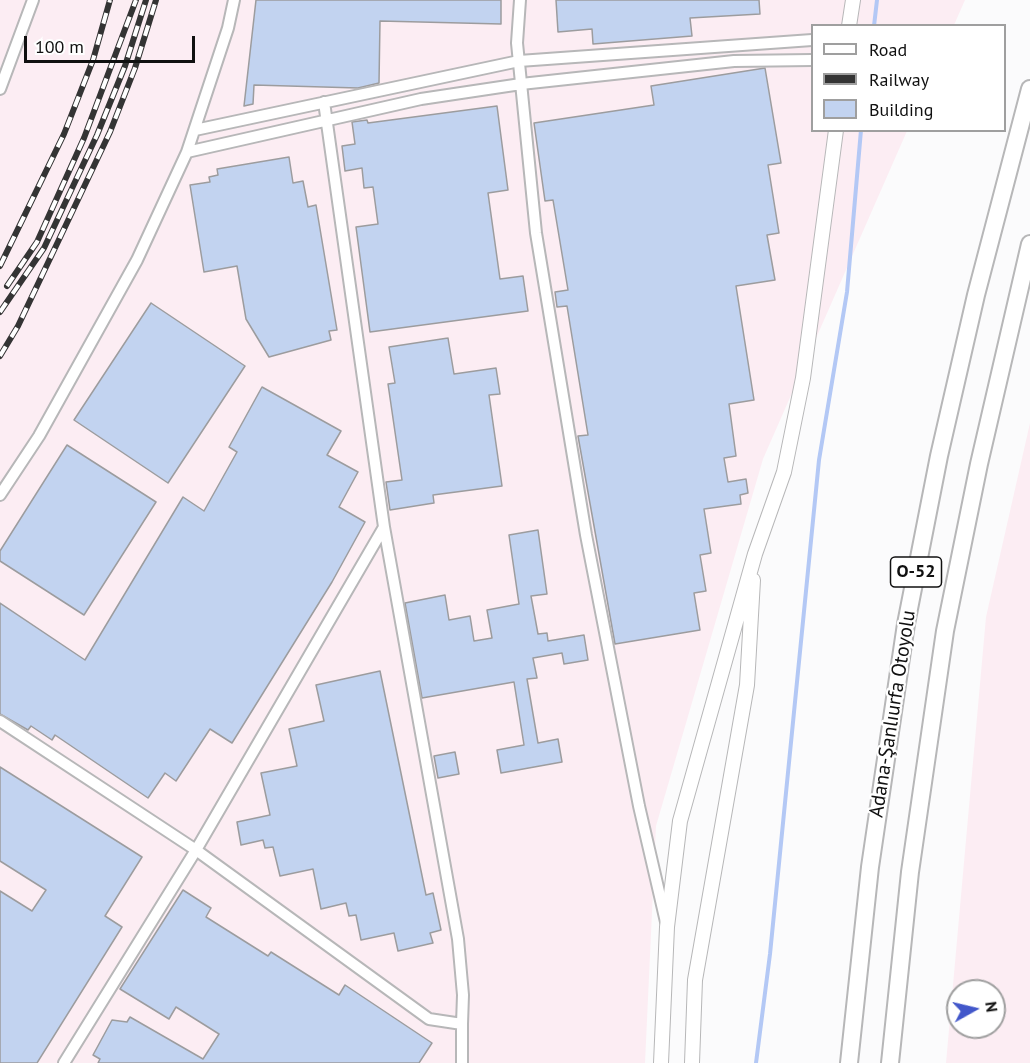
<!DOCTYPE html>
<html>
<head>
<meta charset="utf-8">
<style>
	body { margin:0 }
	#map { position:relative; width:1030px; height:1063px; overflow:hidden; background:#fbfbfc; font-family:"PT Sans",sans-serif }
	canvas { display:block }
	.legend { position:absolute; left:811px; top:24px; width:195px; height:108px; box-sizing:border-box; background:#fff; border:2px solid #9f9f9f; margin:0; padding:8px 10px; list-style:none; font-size:18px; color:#101010 }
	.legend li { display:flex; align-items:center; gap:12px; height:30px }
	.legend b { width:30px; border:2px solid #9f9f9f }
	.north { position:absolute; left:946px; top:979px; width:60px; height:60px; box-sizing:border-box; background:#fff; border:2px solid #9f9f9f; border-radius:50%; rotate:82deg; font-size:16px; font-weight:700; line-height:24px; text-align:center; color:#101010 }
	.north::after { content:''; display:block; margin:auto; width:21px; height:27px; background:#4257ca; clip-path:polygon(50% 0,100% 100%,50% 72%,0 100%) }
	.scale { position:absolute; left:24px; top:36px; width:171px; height:27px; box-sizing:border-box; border:3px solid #101010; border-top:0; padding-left:8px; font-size:18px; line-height:21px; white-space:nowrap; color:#101010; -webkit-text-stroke:4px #fff; paint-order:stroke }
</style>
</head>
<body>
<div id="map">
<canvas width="1030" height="1063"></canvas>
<ul class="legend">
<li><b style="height:8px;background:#fff"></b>Road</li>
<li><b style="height:8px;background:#343434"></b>Railway</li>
<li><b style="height:16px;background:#c2d3f0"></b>Building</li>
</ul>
<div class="north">N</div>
<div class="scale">100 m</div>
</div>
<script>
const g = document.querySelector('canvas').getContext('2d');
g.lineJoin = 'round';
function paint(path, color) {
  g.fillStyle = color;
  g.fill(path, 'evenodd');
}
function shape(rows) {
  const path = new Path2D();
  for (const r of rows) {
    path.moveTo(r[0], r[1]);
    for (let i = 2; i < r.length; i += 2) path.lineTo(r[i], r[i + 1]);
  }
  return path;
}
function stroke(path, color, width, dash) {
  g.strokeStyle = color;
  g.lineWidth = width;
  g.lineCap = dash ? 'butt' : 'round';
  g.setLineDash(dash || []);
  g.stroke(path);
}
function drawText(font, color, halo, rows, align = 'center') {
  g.font = font + ' "PT Sans",sans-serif';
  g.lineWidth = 4.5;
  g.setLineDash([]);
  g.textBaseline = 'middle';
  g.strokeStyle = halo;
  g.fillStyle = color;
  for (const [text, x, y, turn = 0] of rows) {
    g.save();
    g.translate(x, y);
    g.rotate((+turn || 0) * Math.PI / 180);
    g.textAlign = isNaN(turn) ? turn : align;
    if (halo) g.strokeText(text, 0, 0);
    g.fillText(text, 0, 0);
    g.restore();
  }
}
paint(shape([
	[0,0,965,0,954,25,812,26,812,130,907,131,763,459,656,826,645,1063,0,1063],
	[1030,423,1030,1063,946,1063,986,617],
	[958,991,994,991,994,1027,958,1027]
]), '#fcedf3');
stroke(shape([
	[874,26,877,0],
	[756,1063,770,954,819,460,847,292,861,130]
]), '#b3c8f5', 4);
const building = shape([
	[256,0,501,0,501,24,380,21,379,83,358,88,254,85,253,104,244,106,256,0],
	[556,0,759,0,760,14,690,18,692,36,593,44,592,29,558,32,556,0],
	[765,68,781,163,768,165,779,233,767,235,775,280,736,286,754,400,729,404,736,456,724,458,728,482,746,479,748,493,740,495,741,504,704,509,711,553,700,555,706,591,694,593,700,630,615,644,578,436,588,435,567,306,557,307,555,292,568,290,553,200,545,201,534,123,654,105,651,86,765,68],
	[497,106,508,190,488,193,500,279,523,276,528,311,370,332,356,227,378,224,373,187,364,188,362,168,345,171,342,146,355,144,352,122,367,120,368,123,497,106],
	[289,157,293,183,303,181,308,207,316,205,337,330,329,331,331,340,269,357,246,319,237,266,204,272,190,185,210,182,209,177,218,175,217,169,289,157],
	[151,303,245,366,168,483,74,420,151,303],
	[448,338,454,374,496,368,500,394,489,395,502,486,433,495,434,503,390,510,386,482,402,480,388,384,395,383,389,347,448,338],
	[262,387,341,431,327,455,358,472,339,507,365,522,332,582,232,743,210,729,176,781,165,773,148,798,55,735,52,740,31,726,28,730,0,714,0,603,85,660,183,497,204,511,237,452,229,447,262,387],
	[67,445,156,502,84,615,0,561,0,551,67,445],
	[538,530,547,594,531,596,538,634,547,633,548,641,584,635,588,660,564,664,562,653,533,658,537,678,527,679,538,743,558,739,562,762,501,773,497,750,524,745,514,682,422,698,405,603,445,595,449,620,470,616,474,641,492,638,487,610,519,604,509,535,538,530],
	[380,671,426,895,433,893,441,930,430,933,433,943,398,951,394,933,361,940,356,915,349,916,346,903,321,909,313,869,280,876,273,847,265,848,263,840,241,845,237,822,270,815,261,773,297,766,289,729,324,721,316,685,380,671],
	[455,752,459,774,438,778,434,756,455,752],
	[0,767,142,857,105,916,122,927,37,1063,0,1063,0,891,32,911,46,890,0,861,0,767],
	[183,890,211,908,206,917,268,956,271,952,339,995,345,985,432,1043,419,1063,98,1063,100,1059,93,1055,112,1020,127,1022,130,1017,203,1059,219,1034,176,1007,169,1019,120,989,183,890]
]);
paint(building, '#c2d3f0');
stroke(building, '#9c9c9e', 1.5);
const minor = shape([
	[520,0,517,43,536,233,586,535,639,806,666,922],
	[0,89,33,0],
	[324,102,384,527,458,939,463,995,462,1024],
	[195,130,519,61,812,40],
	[187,152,421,99,521,84,734,61,812,60],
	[0,495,39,436,137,260,187,152,228,28,234,0],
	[0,721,196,850,429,1019,462,1024,462,1063],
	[64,1063,196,850,384,527]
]);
const major = shape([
	[849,26,853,0],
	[661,1063,667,927,680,821,755,554,784,472,803,378,836,130],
	[692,1063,695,980,747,685,753,580]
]);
const highway = shape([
	[849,1063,870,867,906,624,939,456,976,295,1030,89],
	[890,1063,910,872,945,631,979,464,1030,244]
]);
stroke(minor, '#b7b7b8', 14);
stroke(major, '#b7b7b8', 16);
stroke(highway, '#b7b7b8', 20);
stroke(minor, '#fff', 10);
stroke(major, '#fff', 14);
stroke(highway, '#fff', 16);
const rail = shape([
	[0,266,64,134,93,60,110,0],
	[7,286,37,242,84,138,136,0],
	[0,312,44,248,97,135,125,66,146,0],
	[0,356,18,326,110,132,135,68,156,0]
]);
stroke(rail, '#343434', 6);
stroke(rail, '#fff', 4, [11]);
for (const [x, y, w] of [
	[916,572,51]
]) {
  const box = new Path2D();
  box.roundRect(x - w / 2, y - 15, w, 30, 4.5);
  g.fillStyle = '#fff';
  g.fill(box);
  stroke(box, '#101010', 1.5);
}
drawText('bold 18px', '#101010', null, [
	["O-52",916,572]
]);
drawText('20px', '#101010', '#fff', [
	["Adana-Şanlıurfa Otoyolu",893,714,-81]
]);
</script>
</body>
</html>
